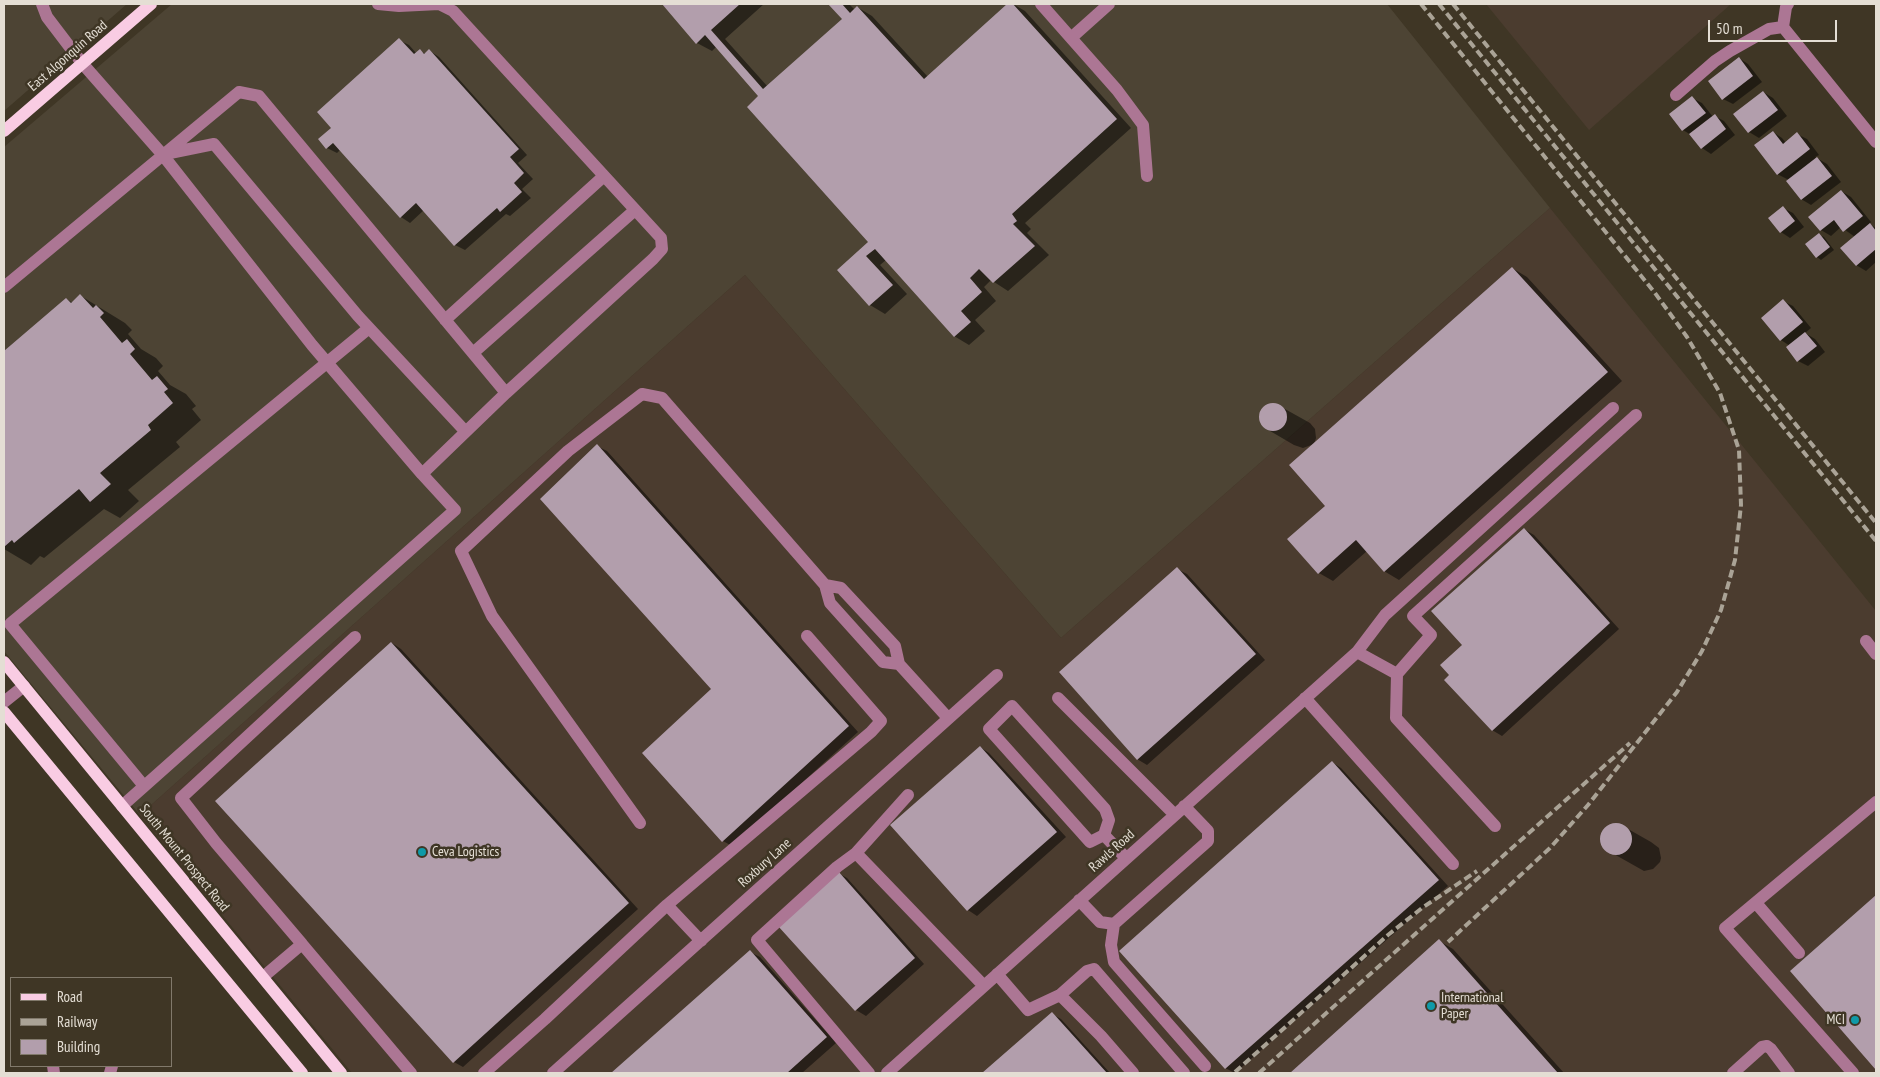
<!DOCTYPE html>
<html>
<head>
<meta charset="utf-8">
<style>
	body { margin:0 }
	#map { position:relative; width:1880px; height:1077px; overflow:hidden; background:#3f3625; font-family:"PT Sans Narrow",sans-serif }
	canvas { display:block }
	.frame { position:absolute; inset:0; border:5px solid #e4ded4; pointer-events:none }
	.legend { position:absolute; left:10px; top:977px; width:162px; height:90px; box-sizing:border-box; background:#3f3625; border:1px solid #81796b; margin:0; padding:6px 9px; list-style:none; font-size:15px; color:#e4ded4 }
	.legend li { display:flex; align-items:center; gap:10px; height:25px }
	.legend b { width:25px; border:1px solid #81796b }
	.scale { position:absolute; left:1708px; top:20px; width:129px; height:22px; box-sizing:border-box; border:2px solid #e4ded4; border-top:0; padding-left:6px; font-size:15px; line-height:18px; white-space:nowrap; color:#e4ded4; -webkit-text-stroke:4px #3f3625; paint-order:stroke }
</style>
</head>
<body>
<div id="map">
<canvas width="1880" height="1077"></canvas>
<div class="frame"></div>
<ul class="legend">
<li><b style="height:6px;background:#f9cce3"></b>Road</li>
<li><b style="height:6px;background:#aaa396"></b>Railway</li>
<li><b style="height:14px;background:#b29eac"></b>Building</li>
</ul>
<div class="scale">50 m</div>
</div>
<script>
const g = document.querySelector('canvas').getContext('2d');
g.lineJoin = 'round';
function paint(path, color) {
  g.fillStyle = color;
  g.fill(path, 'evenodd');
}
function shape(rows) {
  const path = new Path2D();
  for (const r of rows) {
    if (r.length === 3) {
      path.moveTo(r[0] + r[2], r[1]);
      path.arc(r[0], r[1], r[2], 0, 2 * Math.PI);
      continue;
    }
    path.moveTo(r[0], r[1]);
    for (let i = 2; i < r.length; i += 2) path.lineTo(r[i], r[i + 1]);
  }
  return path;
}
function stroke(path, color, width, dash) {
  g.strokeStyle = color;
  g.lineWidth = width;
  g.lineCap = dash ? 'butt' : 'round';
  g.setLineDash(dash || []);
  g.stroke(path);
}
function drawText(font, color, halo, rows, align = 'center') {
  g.font = font + ' "PT Sans Narrow",sans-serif';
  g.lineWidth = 5;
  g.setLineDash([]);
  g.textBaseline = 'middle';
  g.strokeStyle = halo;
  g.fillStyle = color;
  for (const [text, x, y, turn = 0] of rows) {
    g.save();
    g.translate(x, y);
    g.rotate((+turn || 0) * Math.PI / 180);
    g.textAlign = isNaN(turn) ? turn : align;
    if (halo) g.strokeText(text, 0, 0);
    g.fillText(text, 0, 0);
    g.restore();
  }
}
paint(shape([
	[4,4,127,4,4,111],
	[172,4,1387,4,1550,208,1061,638,745,275,140,815,4,651,4,147]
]), '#4d4434');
paint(shape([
	[1486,4,1731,4,1589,130],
	[1550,208,1876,611,1876,1073,352,1073,140,815,745,275,1061,638]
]), '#4b3c2f');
paint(shape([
	[663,4,764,4,725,39,768,87,843,19,829,4,849,4,855,10,857,7,872,16,928,77,1008,4,1013,4,1025,11,1131,128,1025,223,1031,229,1027,233,1049,255,1008,291,991,280,984,287,996,301,975,320,985,331,969,345,954,336,886,260,880,265,907,294,885,314,870,305,839,270,870,242,759,96,717,46,712,51,697,43],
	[399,40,409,45,417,54,420,51,426,54,430,51,439,57,527,155,518,163,533,179,522,189,531,198,510,216,506,214,465,250,455,245,424,210,410,223,401,217,340,150,337,153,327,148,332,128],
	[1739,58,1748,64,1762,82,1733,104,1723,99],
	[1763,92,1773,98,1787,116,1759,138,1749,132],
	[1692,98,1702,103,1713,117,1715,116,1724,121,1735,135,1711,154,1702,148,1691,135,1683,130],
	[1773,132,1782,138,1786,143,1797,134,1807,139,1819,155,1815,157,1827,164,1841,182,1811,205,1801,199,1789,180,1777,174],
	[1841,191,1851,197,1871,222,1869,224,1876,228,1876,262,1866,271,1856,265,1855,237,1841,227,1831,236,1821,230,1810,217],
	[1783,208,1793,213,1804,227,1790,238,1781,232],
	[1819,235,1824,237,1834,250,1821,260,1817,257,1807,245],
	[1512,268,1527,277,1622,381,1399,580,1384,571,1367,551,1333,581,1319,573,1327,506],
	[81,296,125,323,132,330,128,334,141,349,156,358,163,366,158,371,170,385,186,394,196,406,192,409,201,420,176,442,180,447,128,490,139,501,120,518,104,509,44,558,40,556,31,565,4,549,4,350,6,351,66,299,73,303],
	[1783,301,1793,306,1811,328,1805,333,1815,339,1825,352,1808,366,1798,361,1790,346,1781,340,1763,318],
	[1276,404,1310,423,1315,429,1316,438,1314,444,1303,448,1294,445,1265,428,1260,420,1262,411,1268,405],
	[597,446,607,451,858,732,732,846,723,841,713,689],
	[1524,529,1534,535,1619,629,1502,736,1492,730,1451,676,1464,645],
	[1177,569,1187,574,1265,660,1147,765,1137,759],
	[392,643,401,649,638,909,463,1067,454,1062],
	[980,747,989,753,1066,837,977,916,968,910],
	[1332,762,1341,768,1448,886,1235,1073,1225,1068],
	[1612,825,1621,825,1651,842,1659,848,1661,858,1660,862,1653,869,1644,871,1605,849,1602,840,1602,835,1604,831],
	[838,873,847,878,924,964,866,1016,856,1010,779,926],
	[1876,896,1876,1068,1792,972],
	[1439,941,1453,949,1564,1073,1292,1073],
	[750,952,760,957,836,1043,802,1073,613,1073],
	[1052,1014,1061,1019,1110,1073,984,1073]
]), '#0007');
paint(shape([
	[662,4,740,4,711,30,763,89,842,19,828,4,842,4,850,13,857,6,924,79,1007,4,1013,4,1117,119,1012,214,1017,221,1013,224,1035,246,993,283,979,269,970,278,982,292,961,311,971,322,954,337,875,249,866,256,893,285,869,306,837,270,868,242,747,107,758,96,705,35,696,44],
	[399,38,414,54,420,49,424,54,429,49,519,149,510,157,524,173,514,183,522,192,500,212,497,208,454,246,416,203,400,218,333,143,326,149,318,139,331,128,317,112],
	[1739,57,1753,76,1722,100,1708,81],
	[1763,91,1778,110,1748,133,1733,114],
	[1692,96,1706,113,1682,131,1669,114],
	[1715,114,1726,129,1701,149,1689,134],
	[1773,131,1783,144,1797,132,1810,149,1777,175,1754,145],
	[1817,157,1832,176,1801,200,1786,181],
	[1841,190,1863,216,1843,232,1834,220,1820,231,1808,217],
	[1783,206,1795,221,1780,233,1768,218],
	[1870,223,1876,231,1876,249,1856,266,1840,248],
	[1819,233,1830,247,1816,258,1805,244],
	[1512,267,1608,372,1384,572,1356,540,1318,574,1287,539,1325,506,1289,465],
	[80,294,93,308,96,305,104,313,100,317,122,343,127,339,135,349,130,354,152,380,157,376,168,389,164,392,173,403,148,425,151,430,100,473,111,484,90,502,79,489,14,543,12,540,4,547,4,351,66,298,71,303],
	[1783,299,1803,322,1780,341,1761,318],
	[1805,332,1817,346,1797,362,1786,347],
	[1273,417,14],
	[597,444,849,726,722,842,642,753,711,689,540,499],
	[1524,528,1610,623,1492,731,1444,680,1449,675,1440,665,1462,645,1431,611],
	[1177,567,1256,654,1137,760,1059,672],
	[391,642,629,903,453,1063,215,801],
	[980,746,1057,832,967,911,890,825],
	[1332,761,1439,880,1225,1069,1119,951],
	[1616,839,16],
	[838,871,915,958,855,1011,778,926],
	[1876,895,1876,1070,1790,971],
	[1439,939,1558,1073,1290,1073],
	[750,950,827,1037,787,1073,611,1073],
	[1052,1012,1107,1073,982,1073]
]), '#b29eac');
stroke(shape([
	[42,4,47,17,82,63,162,154,312,345,422,474],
	[378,4,399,6,439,4,453,11,661,238,662,249,653,259,506,393],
	[1041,4,1071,38,1109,4],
	[1788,4,1786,7,1783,27,1876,142],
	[1071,38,1117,90,1143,125,1147,176],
	[1676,95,1715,61,1730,51,1769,29,1783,27],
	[165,154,214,144,358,316,465,431],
	[4,287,239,92,259,96,506,393,422,474,455,510,122,806],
	[445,320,604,176],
	[473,353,635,210],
	[825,585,841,588,895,646,899,664,948,718],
	[1866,641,1876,654],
	[1357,652,1397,674,1396,718,1495,826],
	[1397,674,1431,635,1413,616,1636,415],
	[1058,698,1175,815],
	[1305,698,1453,864],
	[4,702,24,686],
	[1012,706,1105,809,1109,820,1104,835,1090,842,989,729,1012,706],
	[144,786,10,624,369,328],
	[1184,806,1208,831,1208,841,1114,924,1111,945,1114,962,1205,1066],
	[640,823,492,616,461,551,568,451,642,394,662,398,825,585,830,603,883,662,899,664],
	[1104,835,1126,858],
	[856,853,908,795],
	[1079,900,1100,922,1114,924],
	[1756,903,1799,953],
	[701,941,667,905,871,732,881,721,807,636],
	[302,944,216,843,181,798,355,637],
	[997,974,1028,1010,1060,995,1087,971,1094,969,1184,1073],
	[263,977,302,944,411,1073],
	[1060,995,1101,1036,1133,1073],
	[53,1066,54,1073],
	[110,1073,112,1066],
	[484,1073,545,1019,667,905],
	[553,1073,997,675],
	[869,1073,757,940,837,867,856,853,984,986],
	[887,1073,1357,652,1385,615,1613,408],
	[1733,1073,1762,1047,1767,1046,1771,1049,1789,1073],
	[1853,1073,1725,928,1876,802]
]), '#ac7694', 12);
stroke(shape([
	[4,131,151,4],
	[4,662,341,1073],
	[4,712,302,1073]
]), '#f9cce3', 12);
stroke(shape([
	[1421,4,1655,293,1687,337,1720,393,1739,450,1741,505,1735,560,1721,610,1702,651,1677,692,1588,805,1550,848,1448,942],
	[1439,4,1876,541],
	[1453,4,1876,523],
	[1235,1072,1388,935,1422,908,1477,871],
	[1259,1073,1630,743]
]), '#aaa396', 4, [8, 4]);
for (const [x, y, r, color] of [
	[422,852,5,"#0f9aa8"],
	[1431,1006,5,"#0f9aa8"],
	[1855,1020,5,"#0f9aa8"]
]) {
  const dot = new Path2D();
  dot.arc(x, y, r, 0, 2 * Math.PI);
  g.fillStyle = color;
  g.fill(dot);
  stroke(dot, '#3f3625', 2);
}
drawText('14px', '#e4ded4', '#3f3625', [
	["East Algonquin Road",68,56,-41],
	["Rawls Road",1112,851,-42],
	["South Mount Prospect Road",184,858,51],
	["Roxbury Lane",765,863,-42]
]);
drawText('14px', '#e4ded4', '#3f3625', [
	["Ceva Logistics",432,852],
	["International",1441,998],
	["Paper",1441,1014],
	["MCI",1845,1020,"right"]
], 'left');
</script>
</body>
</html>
